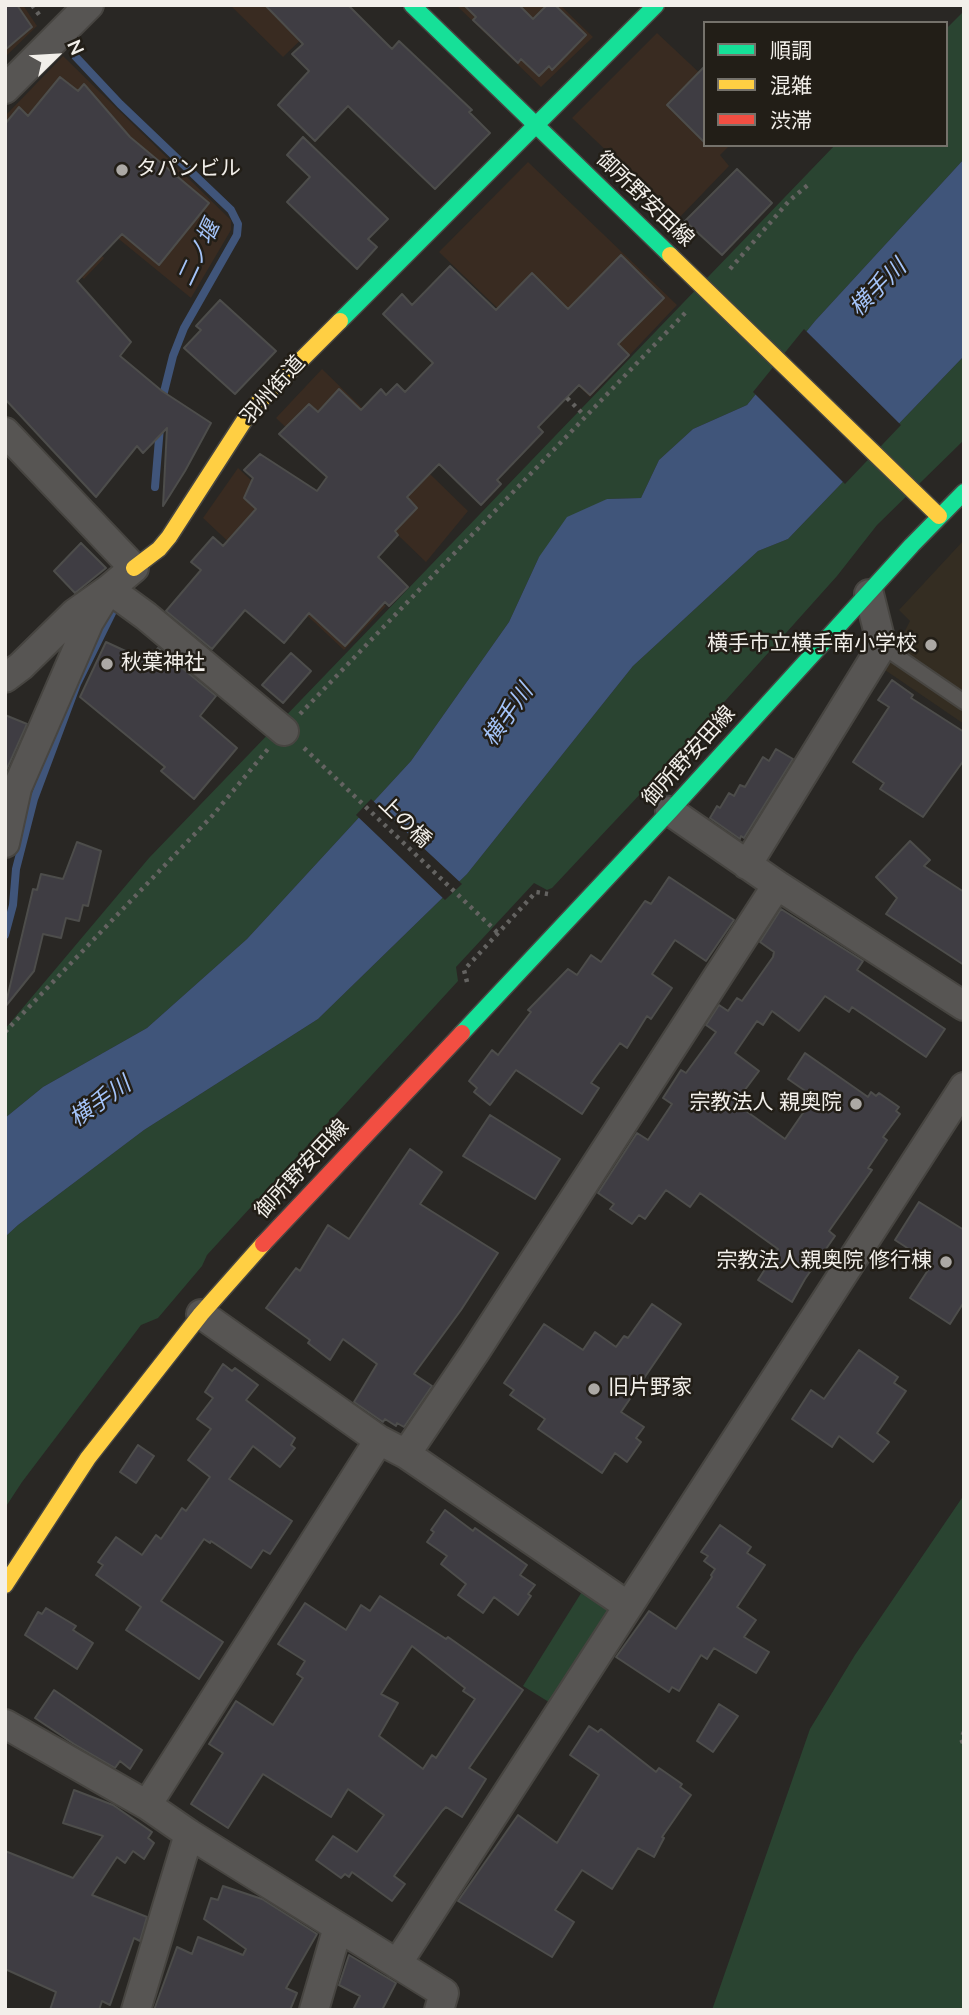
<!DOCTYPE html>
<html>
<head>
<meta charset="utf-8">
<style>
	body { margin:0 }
	#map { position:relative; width:969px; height:2015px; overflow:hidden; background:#292724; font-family:"Nunito Sans","Noto Sans JP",sans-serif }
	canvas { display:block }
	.frame { position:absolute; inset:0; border:7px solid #f2efea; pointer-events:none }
	.legend { position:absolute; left:703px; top:21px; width:245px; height:126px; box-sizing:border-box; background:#221e17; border:2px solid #75726b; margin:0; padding:9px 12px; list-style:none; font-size:21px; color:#f2efea }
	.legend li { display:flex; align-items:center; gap:14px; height:35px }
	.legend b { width:35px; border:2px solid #75726b }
	.north { position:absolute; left:21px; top:21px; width:70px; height:70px; -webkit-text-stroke:5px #221e17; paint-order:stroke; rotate:66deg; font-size:19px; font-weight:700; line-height:28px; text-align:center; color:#f2efea }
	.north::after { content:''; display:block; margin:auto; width:24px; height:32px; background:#f2efea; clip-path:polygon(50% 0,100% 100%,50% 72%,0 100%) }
</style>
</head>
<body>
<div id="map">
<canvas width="969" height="2015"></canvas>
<div class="frame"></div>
<ul class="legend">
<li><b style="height:9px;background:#16e098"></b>順調</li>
<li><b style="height:9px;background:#ffcf43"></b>混雑</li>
<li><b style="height:9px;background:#f24e42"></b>渋滞</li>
</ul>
<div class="north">N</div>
</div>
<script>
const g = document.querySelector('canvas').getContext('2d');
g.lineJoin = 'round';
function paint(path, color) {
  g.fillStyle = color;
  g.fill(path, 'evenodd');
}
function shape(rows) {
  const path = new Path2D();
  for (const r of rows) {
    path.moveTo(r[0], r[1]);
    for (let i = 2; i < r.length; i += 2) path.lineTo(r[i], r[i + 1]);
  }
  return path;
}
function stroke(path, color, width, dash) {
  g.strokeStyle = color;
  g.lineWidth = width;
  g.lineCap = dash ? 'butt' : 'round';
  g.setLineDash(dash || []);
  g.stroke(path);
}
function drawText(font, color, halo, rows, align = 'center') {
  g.font = font + ' "Nunito Sans","Noto Sans JP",sans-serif';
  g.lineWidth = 5;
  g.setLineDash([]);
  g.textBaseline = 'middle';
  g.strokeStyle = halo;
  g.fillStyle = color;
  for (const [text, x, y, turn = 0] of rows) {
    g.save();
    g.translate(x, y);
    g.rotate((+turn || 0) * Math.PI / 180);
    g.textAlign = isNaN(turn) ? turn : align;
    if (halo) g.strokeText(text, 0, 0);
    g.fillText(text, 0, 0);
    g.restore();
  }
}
paint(shape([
	[5,5,23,5,37,26,5,57],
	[230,5,337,5,283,57],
	[456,5,560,5,593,37,541,87],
	[657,33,705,78,705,145,730,145,720,155,729,166,678,219,572,118],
	[63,56,231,220,231,230,191,298,98,222,87,240,104,258,84,279,76,273,5,310,5,116],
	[528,162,677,305,590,397,439,252],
	[322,369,468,511,426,562,276,418],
	[238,468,386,606,344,650,203,518]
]), '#392b21');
paint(shape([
	[964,540,964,724,885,670,910,621,899,610]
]), '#342d22');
paint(shape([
	[964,11,964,159,815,321,747,405,693,429,659,460,641,498,607,499,539,557,509,622,411,761,247,939,147,1028,43,1087,5,1118,5,1029,149,858,835,145,946,145,946,29],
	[964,356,964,440,877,525,837,576,674,758,552,888,547,890,534,883,456,967,458,981,207,1255,202,1266,158,1318,141,1325,22,1482,5,1508,5,1237,18,1225,144,1130,318,1019,467,874,633,666,758,551,788,539],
	[964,1495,964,2010,712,2010,810,1729,855,1655],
	[583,1590,611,1608,552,1704,523,1686]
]), '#2a4431');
paint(shape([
	[964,159,964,356,788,539,758,551,633,666,467,874,318,1019,144,1130,18,1225,5,1237,5,1118,43,1087,147,1028,247,939,411,761,509,622,539,557,567,517,607,499,641,498,659,460,693,429,747,405,815,321]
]), '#40557a');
paint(shape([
	[804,329,901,425,845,484,753,392],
	[371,799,462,884,445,900,356,815]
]), '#292724');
stroke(shape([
	[75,56,120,104,231,210,238,224,237,235,184,328,173,356,162,400],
	[155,487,160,427],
	[5,935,13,905,16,869,34,799,77,684,115,607]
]), '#40557a', 8);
const building = shape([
	[5,5,17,5,32,27,5,50,5,5],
	[265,5,348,5,392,49,399,41,472,110,469,112,490,133,435,189,348,106,315,141,278,105,309,71,292,54,303,44,265,5],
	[464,5,519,5,533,19,547,5,555,5,586,35,552,70,549,66,539,76,521,59,518,63,491,37,473,20,476,17,464,5],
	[705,66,705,143,667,105,705,66],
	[60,77,78,91,84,84,130,137,209,203,159,265,122,234,77,281,131,342,120,356,162,391,211,423,185,471,163,506,167,428,143,453,137,446,96,497,5,399,5,124,19,107,28,116,60,77],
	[303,137,388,219,368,239,377,247,357,269,287,202,310,177,287,155,303,137],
	[737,169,772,203,722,255,685,221,737,169],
	[621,255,664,298,618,344,629,355,590,395,579,385,538,427,543,432,497,480,501,484,481,505,439,464,407,497,417,508,395,531,398,535,378,557,408,587,389,606,385,602,345,646,309,613,284,643,245,610,212,649,166,611,201,570,191,562,213,537,223,546,256,509,244,498,253,478,244,470,260,454,317,491,327,477,279,434,309,404,318,412,339,389,361,410,381,389,386,395,397,384,405,392,433,363,383,314,402,294,412,305,450,266,496,310,532,273,568,309,621,255],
	[220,300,276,351,235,394,184,348,201,330,196,326,220,300],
	[81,543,106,568,75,593,54,571,81,543],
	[106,642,147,661,158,648,216,696,200,716,237,748,194,799,161,771,165,767,80,697,106,642],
	[291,653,311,671,283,703,262,685,291,653],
	[892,680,913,695,911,698,964,732,964,760,923,817,880,789,884,783,853,762,889,707,878,700,892,680],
	[5,715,27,724,5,773,5,715],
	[776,749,793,759,744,838,741,836,740,839,710,818,717,806,720,808,729,793,734,796,740,785,745,787,763,757,769,761,776,749],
	[910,841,930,860,924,866,964,892,964,965,886,914,897,898,876,877,910,841],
	[77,842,101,851,88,906,83,905,79,921,66,918,61,938,43,934,34,971,5,1007,33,889,37,890,41,874,63,879,77,842],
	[669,877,734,920,706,961,675,940,652,974,672,988,651,1019,647,1016,627,1048,620,1043,591,1083,599,1088,582,1114,516,1070,490,1105,474,1092,477,1088,469,1081,492,1050,498,1055,531,1012,528,1010,568,969,577,975,591,955,601,962,645,901,651,904,669,877],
	[781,909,863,961,857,970,945,1029,926,1057,852,1007,849,1012,825,996,799,1031,772,1011,763,1025,757,1021,735,1053,759,1071,735,1103,785,1139,814,1097,788,1079,805,1053,868,1097,871,1092,876,1096,879,1093,899,1107,896,1111,900,1114,883,1137,887,1140,868,1168,872,1170,829,1231,835,1236,805,1279,792,1302,758,1280,778,1249,700,1193,690,1207,666,1190,645,1219,639,1215,632,1224,610,1209,614,1204,598,1193,637,1133,648,1140,672,1104,663,1098,681,1070,686,1073,716,1032,706,1025,719,1005,728,1011,737,998,742,1001,773,957,774,952,760,942,781,909],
	[490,1115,560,1159,535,1199,463,1156,490,1115],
	[410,1149,442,1172,420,1204,498,1253,461,1310,414,1374,432,1386,404,1427,397,1423,396,1426,385,1419,383,1422,354,1402,377,1364,343,1339,330,1360,308,1343,310,1340,266,1308,296,1268,300,1271,328,1225,349,1239,410,1149],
	[919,1202,964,1230,964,1302,950,1324,910,1298,932,1264,895,1240,919,1202],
	[652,1304,681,1324,621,1412,644,1427,636,1438,641,1442,627,1462,615,1453,602,1473,538,1429,545,1419,510,1395,514,1390,504,1383,544,1324,583,1350,595,1332,616,1347,624,1336,628,1338,652,1304],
	[859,1350,898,1377,894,1383,906,1391,877,1433,889,1442,873,1462,839,1436,832,1447,792,1419,811,1390,824,1399,859,1350],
	[223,1364,232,1371,235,1368,258,1385,246,1400,295,1438,291,1445,295,1448,280,1467,253,1446,229,1479,292,1521,270,1554,263,1550,251,1568,211,1541,210,1543,204,1539,161,1601,223,1642,199,1679,126,1630,141,1607,96,1575,103,1565,98,1562,116,1537,142,1555,156,1535,161,1539,182,1508,186,1511,210,1477,188,1460,211,1429,197,1419,213,1398,205,1392,223,1364],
	[138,1445,154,1456,136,1483,120,1472,138,1445],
	[445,1510,473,1531,475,1528,527,1565,520,1575,535,1585,528,1594,531,1596,518,1615,494,1597,483,1613,458,1595,466,1584,441,1564,447,1556,427,1542,434,1532,431,1530,445,1510],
	[720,1525,751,1547,747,1553,765,1565,737,1607,756,1620,744,1637,769,1652,756,1673,714,1648,707,1659,701,1655,679,1691,672,1687,669,1692,616,1657,649,1611,676,1629,712,1577,711,1575,715,1569,704,1561,708,1556,701,1552,720,1525],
	[380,1596,446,1639,448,1637,523,1690,469,1768,486,1779,462,1817,446,1807,442,1811,394,1876,405,1884,392,1901,352,1872,349,1877,345,1874,341,1878,316,1860,333,1836,357,1852,384,1815,348,1789,331,1817,263,1774,228,1828,191,1804,223,1753,209,1744,236,1701,273,1725,303,1678,297,1674,305,1661,278,1644,305,1603,346,1630,361,1605,370,1611,380,1596],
	[412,1646,465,1688,463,1691,475,1699,436,1758,432,1755,423,1769,379,1736,398,1703,381,1694,412,1646],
	[46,1608,76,1626,73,1630,93,1643,77,1669,25,1635,38,1612,42,1614,46,1608],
	[54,1690,142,1750,130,1769,120,1761,115,1768,74,1744,35,1718,54,1690],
	[719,1704,738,1716,713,1752,697,1741,719,1704],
	[589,1726,598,1732,601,1729,656,1772,659,1768,682,1784,680,1787,691,1795,662,1837,664,1838,654,1857,638,1848,612,1889,582,1870,555,1910,574,1922,552,1957,458,1901,518,1815,557,1843,599,1775,570,1755,589,1726],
	[74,1790,113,1805,152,1832,148,1838,154,1843,144,1859,133,1851,125,1863,117,1857,92,1895,147,1917,140,1941,134,1938,110,2005,102,2001,99,2010,50,2010,56,1992,5,1969,5,1851,73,1878,103,1836,63,1823,74,1790],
	[223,1886,262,1899,317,1934,286,1988,297,1993,290,2010,154,2010,177,1947,192,1954,198,1937,243,1955,246,1949,204,1919,211,1898,218,1900,223,1886],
	[349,1955,396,1983,382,2010,353,2010,360,1996,339,1985,349,1955]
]);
paint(building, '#3f3d43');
stroke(building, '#4d4d4b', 2);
const lane = shape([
	[882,646,964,702]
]);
const street = shape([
	[5,89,89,5],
	[5,432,134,568,109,589,89,622,17,788,5,843],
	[5,678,21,666,75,613,109,589,146,616,284,731],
	[670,811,777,885,964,1006],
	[747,865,882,646,869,594],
	[201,1314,379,1440,406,1454,628,1606],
	[406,1454,475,1352,777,885],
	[5,1724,147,1805,189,1834,444,1993,439,2010],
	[147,1805,379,1440],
	[397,1964,964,1087],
	[136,2010,189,1834],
	[314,2010,338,1927]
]);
const fast = shape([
	[412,5,670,255],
	[340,321,656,5],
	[462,1033,670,811,912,545,964,492]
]);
const slow = shape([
	[670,255,939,516],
	[134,568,159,549,169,537,251,410,340,321],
	[5,1585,88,1458,201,1314,263,1244]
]);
const jam = shape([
	[263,1244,462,1033]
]);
stroke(lane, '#474541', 18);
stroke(street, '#474541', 32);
stroke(fast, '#474541', 19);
stroke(slow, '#474541', 19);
stroke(jam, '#474541', 19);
stroke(shape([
	[32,5,40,16],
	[730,269,789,201,809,184],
	[567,398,585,416],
	[300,714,687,311],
	[304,748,498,933],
	[467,982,464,970,536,892,548,894],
	[5,1032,213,815,268,749],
	[964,1732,961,1739,964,1745]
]), '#646361', 4.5, [3.5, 5]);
stroke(lane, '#575553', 14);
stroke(street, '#575553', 28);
stroke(fast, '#16e098', 16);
stroke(slow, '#ffcf43', 16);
stroke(jam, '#f24e42', 16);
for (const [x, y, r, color] of [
	[122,170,7,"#aca9a5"],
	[931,645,7,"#aca9a5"],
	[107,664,7,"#aca9a5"],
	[856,1104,7,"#aca9a5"],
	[946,1262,7,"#aca9a5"],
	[594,1389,7,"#aca9a5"]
]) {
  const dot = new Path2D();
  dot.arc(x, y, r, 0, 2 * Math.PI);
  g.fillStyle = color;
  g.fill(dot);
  stroke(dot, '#221e17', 2.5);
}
drawText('21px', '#f2efea', '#221e17', [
	["タパンビル",136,170],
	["横手市立横手南小学校",917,645,"right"],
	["秋葉神社",121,664],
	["宗教法人 親奥院",842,1104,"right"],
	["宗教法人親奥院 修行棟",932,1262,"right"],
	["旧片野家",608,1389]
], 'left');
drawText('21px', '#f2efea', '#221e17', [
	["御所野安田線",644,200,44],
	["羽州街道",274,391,-48],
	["御所野安田線",690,757,-48],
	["上の橋",404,823,44],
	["御所野安田線",303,1170,-47]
]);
drawText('italic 23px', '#a4c3f8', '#221e17', [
	["二ノ堰",200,254,-65],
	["横手川",879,289,-45],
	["横手川",509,716,-55],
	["横手川",101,1103,-35]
]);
</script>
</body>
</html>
